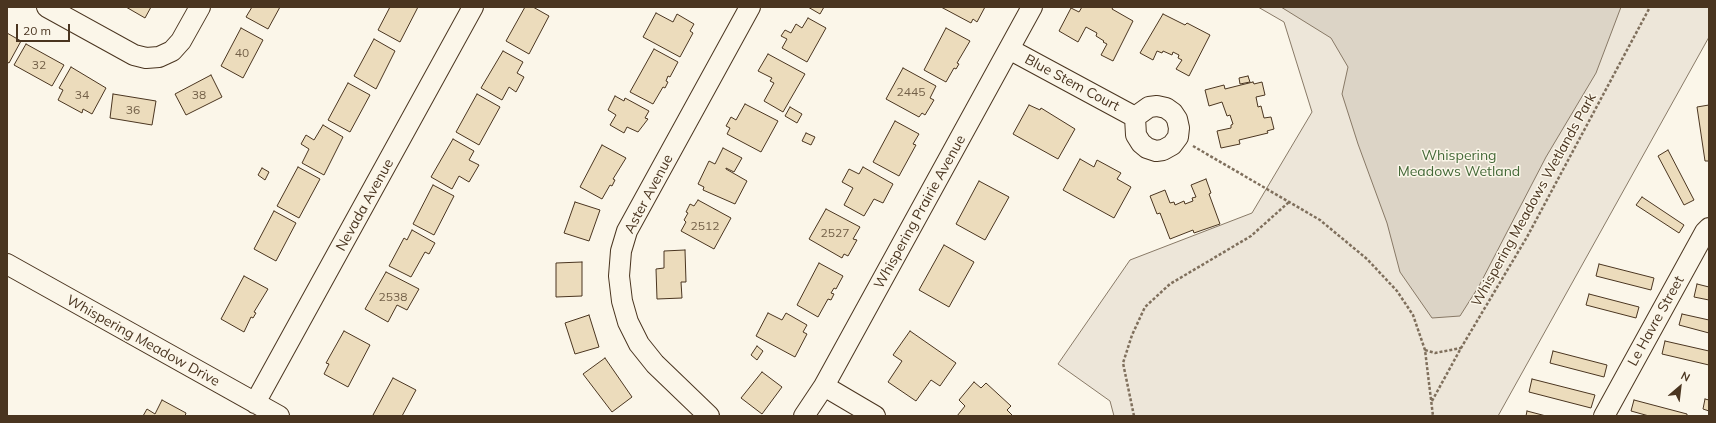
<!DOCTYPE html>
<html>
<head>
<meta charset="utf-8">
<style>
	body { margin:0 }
	#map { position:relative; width:1716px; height:423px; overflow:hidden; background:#fbf6e9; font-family:Mulish,sans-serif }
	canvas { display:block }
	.frame { position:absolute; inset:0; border:8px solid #4a3520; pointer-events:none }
	.north { position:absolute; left:1660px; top:367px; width:40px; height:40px; -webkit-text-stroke:3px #fbf6e9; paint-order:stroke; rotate:28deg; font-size:11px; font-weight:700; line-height:16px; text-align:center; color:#4a3520 }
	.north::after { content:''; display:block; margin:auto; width:14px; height:18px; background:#4a3520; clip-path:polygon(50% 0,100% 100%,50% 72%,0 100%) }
	.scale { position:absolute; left:16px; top:24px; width:54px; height:18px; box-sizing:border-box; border:2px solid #4a3520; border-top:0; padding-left:5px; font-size:12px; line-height:14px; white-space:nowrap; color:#4a3520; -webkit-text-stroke:3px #fbf6e9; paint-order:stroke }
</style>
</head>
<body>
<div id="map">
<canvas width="1716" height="423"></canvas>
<div class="frame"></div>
<div class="north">N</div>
<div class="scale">20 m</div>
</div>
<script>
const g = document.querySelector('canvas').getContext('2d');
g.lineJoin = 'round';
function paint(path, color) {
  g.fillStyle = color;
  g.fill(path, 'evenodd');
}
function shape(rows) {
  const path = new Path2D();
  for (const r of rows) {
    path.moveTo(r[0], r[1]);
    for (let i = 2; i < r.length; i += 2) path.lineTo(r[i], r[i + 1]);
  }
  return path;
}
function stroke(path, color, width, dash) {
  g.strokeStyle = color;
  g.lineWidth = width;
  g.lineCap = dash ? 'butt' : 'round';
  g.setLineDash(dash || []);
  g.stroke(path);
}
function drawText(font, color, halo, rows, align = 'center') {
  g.font = font + ' Mulish,sans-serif';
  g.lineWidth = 3;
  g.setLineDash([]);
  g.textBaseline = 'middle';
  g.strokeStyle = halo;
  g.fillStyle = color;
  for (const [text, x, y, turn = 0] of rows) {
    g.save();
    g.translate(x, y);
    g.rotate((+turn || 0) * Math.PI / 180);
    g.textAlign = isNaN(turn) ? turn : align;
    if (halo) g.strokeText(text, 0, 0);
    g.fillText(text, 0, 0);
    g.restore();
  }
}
const green = shape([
	[1258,7,1709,7,1709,37,1498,416,1114,416,1110,401,1058,364,1130,260,1252,213,1312,112,1284,22,1258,7]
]);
paint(green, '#ede6d9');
stroke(green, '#887966', 1);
const water = shape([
	[1281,7,1621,7,1596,73,1546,157,1479,286,1460,316,1432,318,1400,272,1387,223,1358,144,1342,94,1348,67,1331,38,1281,7]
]);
paint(water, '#dcd4c6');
stroke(water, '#887966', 1);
const building = shape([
	[126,7,151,7,145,18,126,7],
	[252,7,280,7,268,29,246,17,252,7],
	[390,7,418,7,400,42,378,30,390,7],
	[525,7,533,7,549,16,529,54,506,41,525,7],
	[808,7,824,7,820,14,808,7],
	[941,7,985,7,977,22,973,19,971,23,941,7],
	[1082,7,1113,7,1112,9,1133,21,1113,61,1101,55,1107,44,1103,42,1104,41,1096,36,1097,33,1086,27,1078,42,1059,31,1071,8,1079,12,1082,7],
	[656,13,673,22,677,14,694,24,690,31,693,33,680,57,643,37,656,13],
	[1163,14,1185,25,1187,23,1210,35,1189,76,1176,69,1182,60,1178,58,1179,55,1173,52,1172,55,1163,51,1162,53,1157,51,1153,60,1140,53,1163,14],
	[808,18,826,28,807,62,782,48,787,39,781,36,785,30,791,33,796,24,802,28,808,18],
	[241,28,263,40,243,78,221,66,241,28],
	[946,28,970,41,957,63,959,64,956,69,954,68,946,82,924,70,946,28],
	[7,33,21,41,9,63,7,62,7,33],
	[374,39,395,51,376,89,354,76,374,39],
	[26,44,64,65,52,86,14,65,26,44],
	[654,49,678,62,670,77,668,76,666,81,668,82,665,88,663,87,653,104,630,92,654,49],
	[503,51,523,62,517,73,524,77,516,92,509,87,502,100,481,88,503,51],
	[768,54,805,74,783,112,764,101,774,83,770,81,772,78,758,71,768,54],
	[71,67,106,88,92,114,83,109,82,113,58,100,63,90,59,88,71,67],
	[903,68,936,86,930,98,934,100,925,115,922,113,919,117,886,99,903,68],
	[211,75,222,97,186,115,175,94,211,75],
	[1248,76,1250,82,1240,84,1239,78,1248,76],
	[1253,82,1254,84,1262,82,1265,95,1256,97,1258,107,1261,106,1264,118,1271,117,1274,129,1267,131,1268,133,1239,140,1240,144,1221,148,1217,131,1231,128,1231,125,1233,124,1230,115,1227,116,1222,102,1209,106,1205,90,1224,85,1225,89,1253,82],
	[348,83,370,95,350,132,328,120,348,83],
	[113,94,156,101,152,125,110,118,113,94],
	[477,94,500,107,479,145,456,132,477,94],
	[615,96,624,101,625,98,649,111,645,118,648,119,638,132,627,127,624,133,610,125,616,115,608,110,615,96],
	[745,104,778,121,761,152,727,134,730,128,726,126,731,117,736,120,745,104],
	[1029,105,1040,110,1041,108,1075,129,1058,159,1013,134,1029,105],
	[1709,105,1709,161,1705,161,1697,107,1709,105],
	[790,107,802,114,797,123,785,116,790,107],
	[895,121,919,134,913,144,916,145,899,176,873,162,895,121],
	[323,125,343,137,324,175,302,163,309,149,301,144,306,135,314,140,323,125],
	[806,133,815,137,811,145,802,141,806,133],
	[453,139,474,151,469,160,479,165,469,182,459,176,452,189,431,177,453,139],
	[602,145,626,158,613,179,615,180,612,186,610,185,602,199,580,187,602,145],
	[723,148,742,158,734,172,726,168,726,169,747,181,735,204,703,190,704,187,698,184,709,161,715,164,723,148],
	[1668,150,1694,200,1684,205,1658,156,1668,150],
	[1080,159,1094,167,1097,160,1121,173,1117,179,1131,187,1114,218,1063,190,1080,159],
	[298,167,320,179,299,218,277,206,298,167],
	[863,167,893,184,883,203,874,199,864,216,844,205,853,188,842,182,849,169,859,174,863,167],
	[262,168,269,172,265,180,258,175,262,168],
	[1206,179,1211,193,1209,194,1220,224,1194,233,1193,230,1170,239,1160,213,1157,214,1150,196,1165,190,1170,203,1174,202,1175,205,1184,201,1185,204,1193,201,1192,198,1196,197,1191,185,1206,179],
	[979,181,1009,197,985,240,956,224,979,181],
	[433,185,454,196,434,235,413,224,433,185],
	[1642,197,1684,225,1679,233,1636,205,1642,197],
	[698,200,731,218,714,249,681,231,686,222,684,220,688,213,686,212,690,204,694,206,698,200],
	[575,202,600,210,589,241,564,233,575,202],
	[826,209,860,227,853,239,857,240,848,256,844,254,842,258,809,239,826,209],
	[274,211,296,223,276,261,254,249,274,211],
	[412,230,435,243,429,254,425,252,411,277,389,266,404,238,407,240,412,230],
	[944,245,974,262,949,307,919,290,944,245],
	[685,250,686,282,681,282,682,298,657,299,656,269,664,268,664,251,685,250],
	[582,262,582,296,556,297,556,263,582,262],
	[819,263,843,276,836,289,834,288,831,293,834,294,831,300,828,299,818,317,797,305,819,263],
	[1599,264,1654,278,1651,290,1596,276,1599,264],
	[386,272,419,289,407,310,397,305,388,322,365,309,386,272],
	[244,276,268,289,254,312,256,313,253,318,251,317,244,332,221,319,244,276],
	[1697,284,1709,287,1709,300,1694,297,1697,284],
	[1589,294,1639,307,1636,318,1586,305,1589,294],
	[768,313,782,320,786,313,807,325,803,332,807,334,795,357,756,336,768,313],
	[1682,314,1709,320,1709,333,1679,325,1682,314],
	[589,315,599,347,575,354,565,323,589,315],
	[344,331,370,345,348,387,324,374,329,364,326,363,344,331],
	[910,331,956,363,940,386,931,380,916,401,888,382,902,361,893,355,910,331],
	[1665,341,1709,351,1709,365,1662,354,1665,341],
	[757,346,763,351,757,360,751,355,757,346],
	[1553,351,1607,365,1604,377,1550,363,1553,351],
	[605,358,632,397,612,412,583,374,605,358],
	[762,372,782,387,762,414,741,398,762,372],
	[393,378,416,390,402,416,375,416,373,415,393,378],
	[1532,379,1595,395,1591,408,1529,392,1532,379],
	[974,382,981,388,986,383,1011,406,1007,410,1013,416,957,416,965,406,959,400,974,382],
	[1705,399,1709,400,1709,411,1703,409,1705,399],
	[162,400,186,413,185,416,143,416,147,409,155,414,162,400],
	[1634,400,1687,414,1687,416,1649,416,1631,411,1634,400],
	[1527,411,1546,416,1526,416,1527,411]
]);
paint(building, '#ecdcbc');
stroke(building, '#4a3520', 1);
const minor = shape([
	[47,7,134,55,146,58,159,57,172,51,181,41,200,7],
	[1009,49,1135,117,1136,135,1141,143,1147,148,1156,151,1163,150,1172,145,1178,137,1179,128,1177,119,1173,113,1166,108,1157,106,1149,107,1135,117],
	[7,264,279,416],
	[824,386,875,416],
	[255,403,473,7],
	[709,416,655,364,639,344,628,322,622,301,619,276,621,251,627,231,750,7],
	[804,416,824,386,1032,7],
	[1604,416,1705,232,1709,228]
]);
stroke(minor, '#4a3520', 22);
stroke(shape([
	[1193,146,1320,220,1367,259,1397,291,1413,315,1425,350,1433,416],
	[1425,350,1435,353,1461,348],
	[1432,401,1461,348,1527,237,1650,7],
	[1134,416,1123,363,1132,335,1145,307,1170,284,1251,236,1289,202]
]), '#7f6f5c', 2.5, [3, 2]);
stroke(minor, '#fbf6e9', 20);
drawText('12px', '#725f47', null, [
	["40",242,53],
	["32",39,65],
	["2445",911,92],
	["34",82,95],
	["38",199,95],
	["36",133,110],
	["2512",705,226],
	["2527",835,233],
	["2538",393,297]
]);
drawText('14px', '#4a3520', '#fbf6e9', [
	["Blue Stem Court",1072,83,28],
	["Aster Avenue",649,194,-62],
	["Whispering Meadows Wetlands Park",1534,200,-61],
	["Nevada Avenue",365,205,-61],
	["Whispering Prairie Avenue",920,212,-61],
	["Le Havre Street",1656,321,-61],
	["Whispering Meadow Drive",143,341,29]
]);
drawText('14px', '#436837', '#fbf6e9', [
	["Whispering",1459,156],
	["Meadows Wetland",1459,172]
]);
</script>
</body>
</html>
